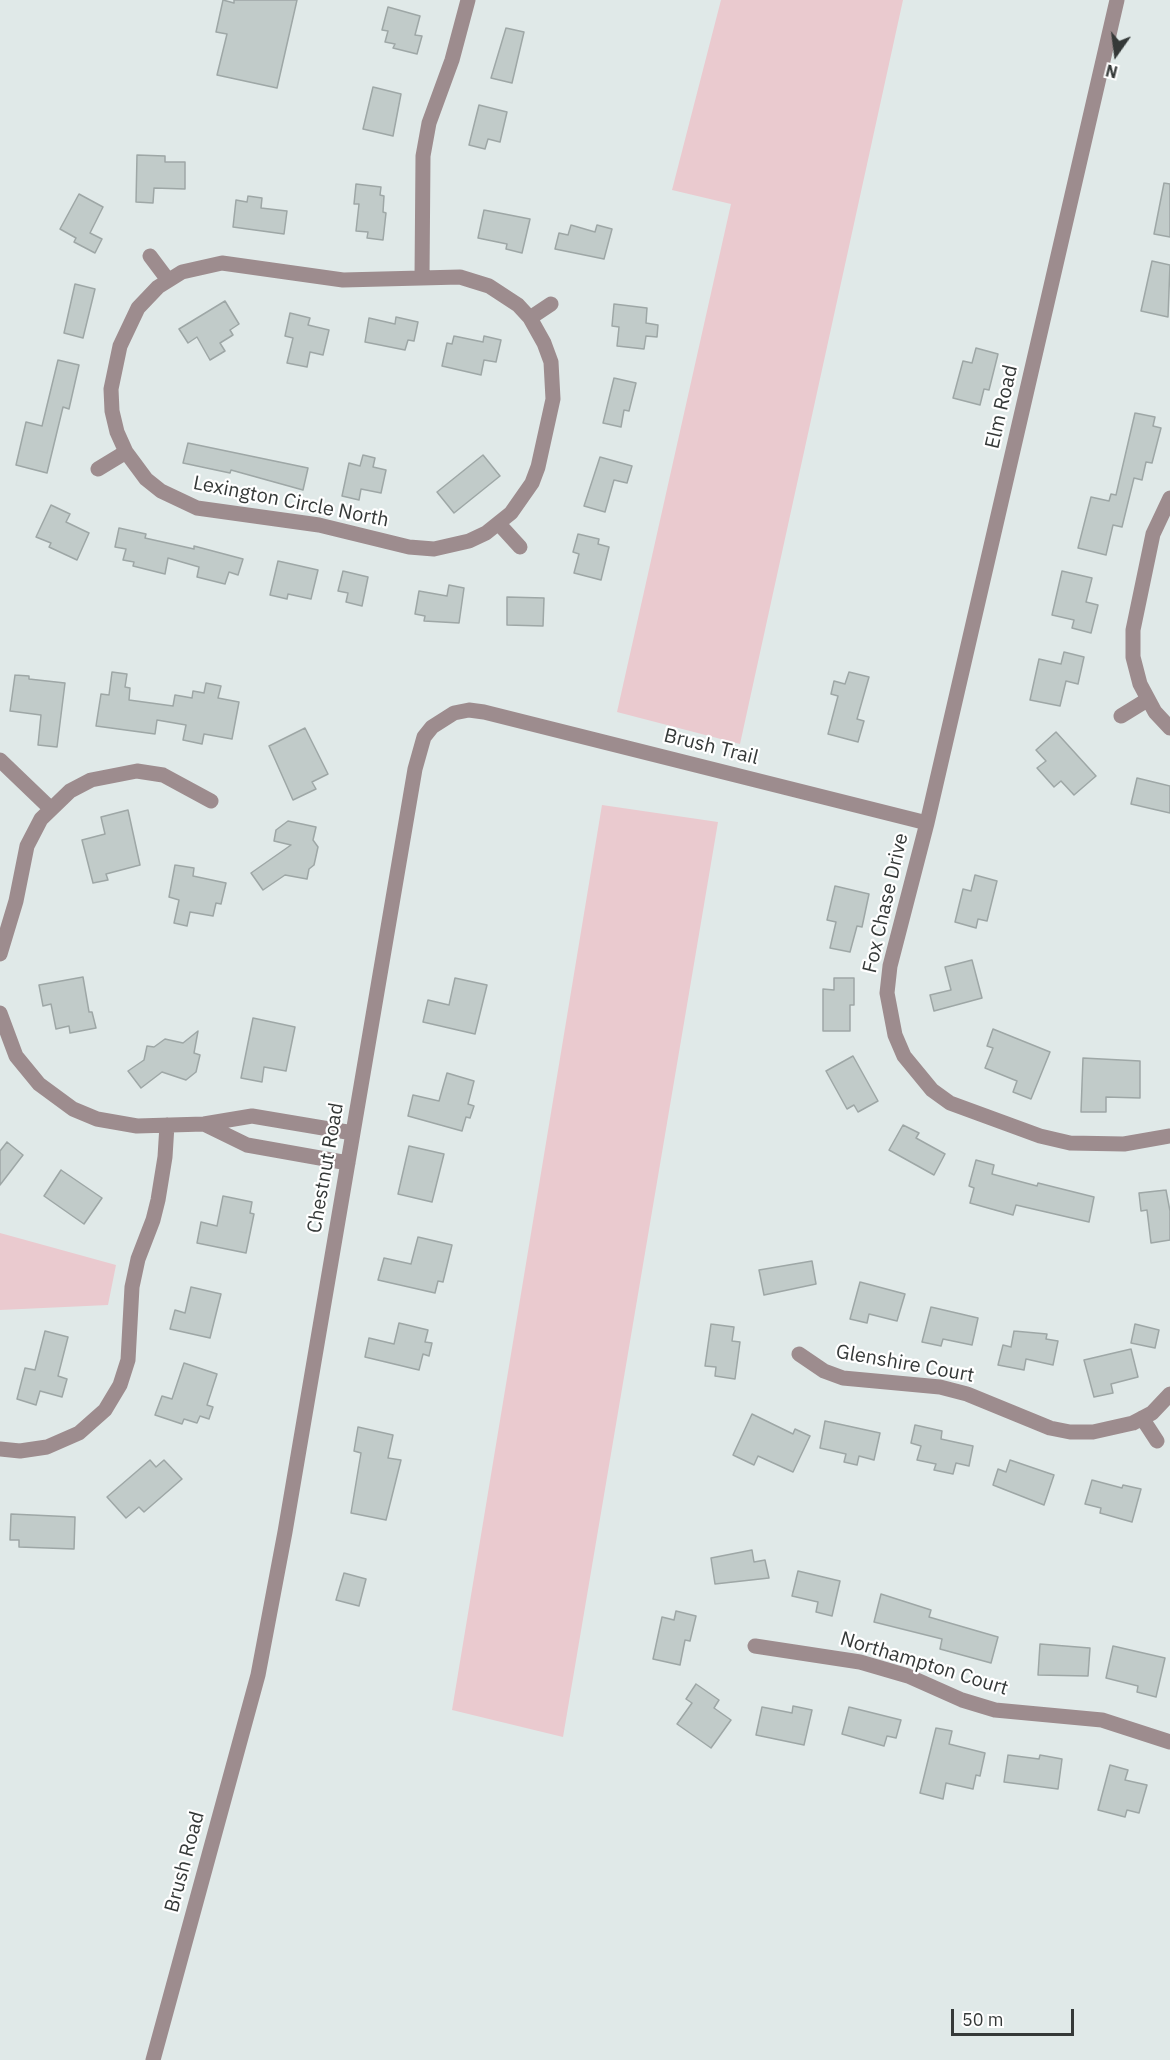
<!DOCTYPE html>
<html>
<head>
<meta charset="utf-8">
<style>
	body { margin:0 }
	#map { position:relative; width:1170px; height:2060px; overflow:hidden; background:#e0e9e8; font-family:"IBM Plex Sans",sans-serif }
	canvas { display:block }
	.north { position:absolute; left:1086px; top:24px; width:60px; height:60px; -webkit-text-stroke:4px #fff; paint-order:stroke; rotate:194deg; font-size:16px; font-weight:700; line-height:24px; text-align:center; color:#353938 }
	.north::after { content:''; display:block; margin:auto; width:21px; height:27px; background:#353938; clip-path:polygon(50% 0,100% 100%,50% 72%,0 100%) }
	.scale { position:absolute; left:951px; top:2009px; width:123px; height:27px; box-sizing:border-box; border:3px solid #353938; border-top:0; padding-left:8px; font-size:18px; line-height:21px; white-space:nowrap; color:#353938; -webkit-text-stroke:4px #fff; paint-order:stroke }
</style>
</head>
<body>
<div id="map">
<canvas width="1170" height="2060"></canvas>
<div class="north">N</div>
<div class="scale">50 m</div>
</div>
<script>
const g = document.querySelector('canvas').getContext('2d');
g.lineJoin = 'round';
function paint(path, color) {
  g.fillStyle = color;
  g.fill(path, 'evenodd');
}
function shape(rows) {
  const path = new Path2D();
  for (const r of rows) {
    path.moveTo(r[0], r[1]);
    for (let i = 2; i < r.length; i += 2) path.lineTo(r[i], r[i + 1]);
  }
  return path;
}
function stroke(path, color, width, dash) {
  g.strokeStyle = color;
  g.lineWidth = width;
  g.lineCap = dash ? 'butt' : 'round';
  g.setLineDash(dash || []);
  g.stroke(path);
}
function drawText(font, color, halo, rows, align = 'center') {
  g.font = font + ' "IBM Plex Sans",sans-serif';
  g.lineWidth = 4.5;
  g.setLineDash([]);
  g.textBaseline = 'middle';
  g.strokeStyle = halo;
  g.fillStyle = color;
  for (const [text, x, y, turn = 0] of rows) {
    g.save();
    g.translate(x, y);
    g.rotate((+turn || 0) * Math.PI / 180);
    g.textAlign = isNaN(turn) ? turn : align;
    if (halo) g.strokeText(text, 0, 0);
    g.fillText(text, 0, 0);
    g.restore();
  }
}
paint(shape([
	[721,0,903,0,740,744,617,712,731,204,672,190],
	[602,805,718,822,563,1737,452,1710],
	[0,1233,116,1265,108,1305,0,1310]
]), '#eacacf');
const building = shape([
	[223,0,234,3,234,0,297,0,277,88,217,75,227,34,216,32,223,0],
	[388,7,420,16,415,35,422,36,417,54,393,48,395,44,385,42,388,31,382,30,388,7],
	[506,28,524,32,512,83,491,78,506,28],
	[373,87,401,94,393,136,363,129,373,87],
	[479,105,507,112,500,142,488,139,485,149,469,145,479,105],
	[137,155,165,156,165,162,185,162,185,189,154,188,153,203,136,202,137,155],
	[1164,183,1170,184,1170,237,1154,234,1164,183],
	[356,184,381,187,380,195,384,196,383,212,386,213,383,240,367,238,368,232,356,231,359,204,354,204,356,184],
	[79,194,103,207,90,233,102,239,95,253,74,242,76,238,60,229,79,194],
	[248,196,262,198,261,208,287,211,284,234,233,227,236,200,247,202,248,196],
	[484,210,530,219,522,253,506,249,507,244,478,238,484,210],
	[571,225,595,232,597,225,612,229,604,259,555,249,559,233,568,235,571,225],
	[1152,261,1170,265,1168,317,1141,311,1152,261],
	[75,284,95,289,83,338,64,333,75,284],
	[225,301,239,324,230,330,233,335,220,343,225,351,210,360,197,337,188,343,179,329,225,301],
	[614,304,647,308,646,323,658,325,657,337,646,336,644,349,617,346,619,327,612,326,614,304],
	[290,313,310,318,308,325,329,330,323,355,310,352,307,367,287,363,293,338,285,336,290,313],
	[396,317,418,322,414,341,408,340,405,350,365,342,369,318,395,324,396,317],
	[454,336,483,342,484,336,501,340,496,362,484,360,481,375,442,366,447,343,452,344,454,336],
	[976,348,998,354,989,390,984,389,980,405,953,398,963,361,972,363,976,348],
	[58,360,79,365,69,409,63,407,47,473,16,465,26,422,42,426,58,360],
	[614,378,636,383,629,411,624,410,621,427,603,423,614,378],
	[1135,413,1155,417,1153,426,1161,428,1152,463,1146,462,1142,480,1134,478,1122,527,1113,525,1106,555,1078,548,1091,497,1109,501,1111,494,1116,495,1135,413],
	[188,443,308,468,303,490,231,470,230,473,183,463,188,443],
	[363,455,375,458,373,467,386,470,381,493,361,489,359,500,342,496,349,463,360,466,363,455],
	[483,455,500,476,454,513,437,492,483,455],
	[600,457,632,466,627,483,614,480,605,512,584,506,600,457],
	[51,505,70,514,66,522,89,533,77,560,49,547,51,543,36,537,51,505],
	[119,528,146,534,145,538,194,549,194,546,243,559,238,575,229,572,225,584,197,577,199,567,168,558,165,574,133,566,134,562,123,560,126,549,115,547,119,528],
	[578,534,599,539,598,544,609,547,601,580,574,573,579,554,573,552,578,534],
	[278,561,318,570,311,599,288,594,287,599,270,595,278,561],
	[343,571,368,577,362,606,346,602,348,593,338,591,343,571],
	[1062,571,1092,578,1086,602,1098,605,1091,633,1072,628,1074,620,1052,615,1062,571],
	[449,585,464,588,459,623,424,621,425,616,415,614,419,591,447,596,449,585],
	[507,597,544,598,543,626,507,625,507,597],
	[1064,652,1084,657,1078,684,1066,681,1060,706,1030,700,1039,659,1061,664,1064,652],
	[112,672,127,674,125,687,130,688,129,700,173,706,175,695,192,698,193,691,204,693,206,683,221,686,218,698,239,702,232,739,204,734,202,744,183,740,186,725,157,720,155,734,96,726,101,694,109,695,112,672],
	[849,672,869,677,857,719,864,721,858,742,828,734,838,696,831,694,834,681,845,684,849,672],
	[15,675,29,676,29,679,65,683,57,747,38,745,41,715,10,711,15,675],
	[305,728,328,774,312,782,316,789,293,800,269,746,305,728],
	[1056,732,1096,776,1074,795,1061,781,1054,787,1037,768,1046,761,1036,750,1056,732],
	[1137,778,1170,786,1170,813,1131,804,1137,778],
	[128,810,140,865,106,874,108,880,93,883,82,840,105,834,101,817,128,810],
	[288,821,316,827,313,840,318,847,314,865,309,869,307,879,285,875,263,890,251,873,291,845,274,841,276,830,288,821],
	[175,865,194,868,193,876,226,883,221,904,216,903,213,916,190,912,187,926,174,923,179,900,169,897,175,865],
	[975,875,997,881,987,921,978,919,976,928,955,922,963,889,971,891,975,875],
	[835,886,869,894,862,927,857,926,850,952,830,948,836,922,827,920,835,886],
	[972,960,982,998,934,1011,930,995,951,990,945,967,972,960],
	[83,977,89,1012,92,1012,96,1028,70,1033,69,1026,56,1029,51,1004,43,1006,39,985,83,977],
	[455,978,487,985,475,1034,423,1022,428,1000,449,1005,455,978],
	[834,978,854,978,854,1005,850,1005,850,1031,823,1031,823,989,834,990,834,978],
	[253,1018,295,1027,286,1071,264,1067,262,1082,241,1078,253,1018],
	[993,1029,1050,1052,1031,1099,1013,1092,1017,1081,985,1068,993,1048,987,1046,993,1029],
	[198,1031,194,1053,200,1055,196,1072,186,1080,162,1072,141,1088,128,1071,144,1060,147,1046,154,1047,165,1039,183,1043,198,1031],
	[853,1056,878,1101,858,1112,854,1105,847,1109,826,1071,853,1056],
	[1083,1058,1140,1061,1140,1098,1106,1097,1106,1112,1081,1112,1083,1058],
	[447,1073,474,1081,468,1104,474,1106,470,1118,466,1117,462,1131,408,1116,413,1095,439,1101,447,1073],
	[903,1125,919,1133,916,1138,945,1154,934,1175,889,1150,903,1125],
	[7,1142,23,1155,0,1185,0,1151,7,1142],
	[409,1146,444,1154,432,1202,398,1194,409,1146],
	[976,1160,994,1165,992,1174,1037,1186,1038,1183,1094,1197,1089,1222,1016,1205,1013,1215,970,1203,974,1188,969,1186,976,1160],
	[61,1170,102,1198,84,1224,44,1196,61,1170],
	[1166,1190,1170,1211,1170,1240,1151,1243,1147,1210,1141,1211,1139,1193,1166,1190],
	[223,1196,252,1202,250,1213,254,1214,246,1253,197,1243,201,1222,217,1226,223,1196],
	[418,1237,452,1245,443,1282,438,1281,435,1293,378,1280,384,1258,411,1264,418,1237],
	[812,1261,816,1284,764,1295,759,1270,812,1261],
	[860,1282,905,1294,897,1321,869,1314,867,1323,850,1319,860,1282],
	[191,1287,221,1294,210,1338,170,1329,175,1310,185,1313,191,1287],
	[931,1307,978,1318,972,1345,943,1339,941,1346,922,1342,931,1307],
	[399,1323,428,1330,425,1342,432,1343,429,1356,423,1354,419,1370,365,1357,369,1338,394,1344,399,1323],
	[711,1324,734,1327,732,1341,740,1342,735,1379,715,1376,716,1367,705,1366,711,1324],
	[1135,1324,1159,1330,1155,1348,1131,1343,1135,1324],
	[45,1331,68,1337,58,1376,67,1379,62,1397,40,1391,36,1405,17,1399,25,1368,35,1370,45,1331],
	[1014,1331,1047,1334,1046,1339,1058,1341,1053,1365,1026,1359,1024,1370,998,1365,1003,1345,1011,1347,1014,1331],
	[1131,1349,1138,1377,1111,1384,1113,1393,1094,1397,1084,1360,1131,1349],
	[184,1363,217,1374,207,1405,213,1407,209,1419,200,1416,197,1423,184,1419,182,1424,155,1415,162,1396,172,1399,184,1363],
	[752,1414,793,1434,795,1429,810,1436,793,1472,758,1456,754,1465,733,1455,752,1414],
	[825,1421,880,1433,874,1460,859,1456,857,1465,844,1462,846,1454,820,1448,825,1421],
	[915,1425,942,1431,941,1439,973,1446,969,1466,956,1463,953,1474,934,1470,936,1464,917,1460,921,1446,911,1443,915,1425],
	[358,1427,393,1435,388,1458,401,1460,386,1520,351,1513,361,1453,354,1451,358,1427],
	[150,1460,156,1467,164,1460,182,1479,144,1512,139,1507,126,1518,107,1497,150,1460],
	[1010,1460,1054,1475,1044,1505,993,1485,998,1469,1006,1472,1010,1460],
	[1092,1480,1122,1488,1123,1485,1141,1489,1132,1522,1100,1513,1101,1508,1085,1504,1092,1480],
	[11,1514,75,1517,74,1549,19,1547,19,1540,10,1540,11,1514],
	[752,1550,754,1562,765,1560,769,1578,715,1584,711,1558,752,1550],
	[798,1571,840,1581,832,1616,816,1612,818,1602,792,1596,798,1571],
	[344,1573,366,1579,359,1606,336,1600,344,1573],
	[881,1594,931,1610,929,1617,998,1637,991,1663,940,1649,942,1639,874,1622,881,1594],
	[676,1611,696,1616,690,1641,685,1640,680,1665,653,1659,662,1617,674,1620,676,1611],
	[1040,1644,1090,1648,1088,1676,1038,1675,1040,1644],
	[1113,1646,1165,1658,1156,1697,1137,1692,1138,1686,1106,1678,1113,1646],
	[696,1684,719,1700,714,1708,731,1720,711,1748,677,1724,692,1703,686,1699,696,1684],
	[793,1706,812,1710,804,1745,756,1735,762,1707,792,1713,793,1706],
	[849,1707,901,1720,896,1738,887,1736,884,1746,842,1734,849,1707],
	[936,1728,952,1731,949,1744,985,1753,980,1776,976,1775,973,1789,946,1783,943,1799,920,1793,936,1728],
	[1008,1755,1039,1759,1040,1755,1062,1759,1058,1789,1004,1782,1008,1755],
	[1110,1765,1128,1770,1125,1780,1147,1785,1139,1813,1127,1810,1125,1817,1098,1810,1110,1765]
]);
paint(building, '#c1cbc9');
stroke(building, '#9ea7a6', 1.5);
stroke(shape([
	[1117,0,927,823,890,966,887,993,895,1035,904,1056,932,1090,950,1103,1040,1136,1070,1143,1124,1144,1170,1136],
	[150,256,168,280],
	[222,263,343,280,460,277,489,286,518,305,530,318,544,343,551,362,553,399,538,467,532,483,511,513,486,533,469,541,434,549,409,547,319,525,197,508,161,491,146,479,126,452,117,432,112,411,111,389,120,346,138,308,158,287,182,272,222,263],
	[422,277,423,156,429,123,452,60,468,0],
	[530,318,551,304],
	[98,469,126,452],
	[1170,498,1153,534,1133,630,1133,657,1140,684,1155,712,1170,728],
	[499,524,520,547],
	[1121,716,1147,700],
	[0,760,50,808],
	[0,954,16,901,27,846,41,819,70,791,91,780,137,771,163,775,211,801],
	[0,1013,16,1056,39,1084,73,1109,97,1119,137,1126,204,1124,252,1116,353,1133],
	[204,1124,247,1145,348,1163],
	[799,1354,824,1371,843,1378,940,1387,967,1394,1050,1428,1070,1432,1093,1432,1133,1423,1152,1413,1170,1394],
	[1142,1418,1157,1441],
	[0,1449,20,1451,47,1447,79,1433,105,1410,120,1385,128,1360,132,1287,138,1259,153,1220,158,1200,165,1157,167,1125],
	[755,1646,860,1662,908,1676,962,1700,995,1710,1102,1720,1170,1742],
	[153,2060,258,1675,285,1532,415,769,424,737,432,727,454,713,469,710,484,712,927,823]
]), '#9d8c8e', 15);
drawText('20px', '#353938', '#fff', [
	["Elm Road",1002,407,-77],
	["Lexington Circle North",291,502,11],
	["Brush Trail",711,747,14],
	["Fox Chase Drive",886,903,-77],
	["Chestnut Road",326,1168,-80],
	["Glenshire Court",905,1364,10],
	["Northampton Court",924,1664,17],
	["Brush Road",185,1862,-75]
]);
</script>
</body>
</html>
